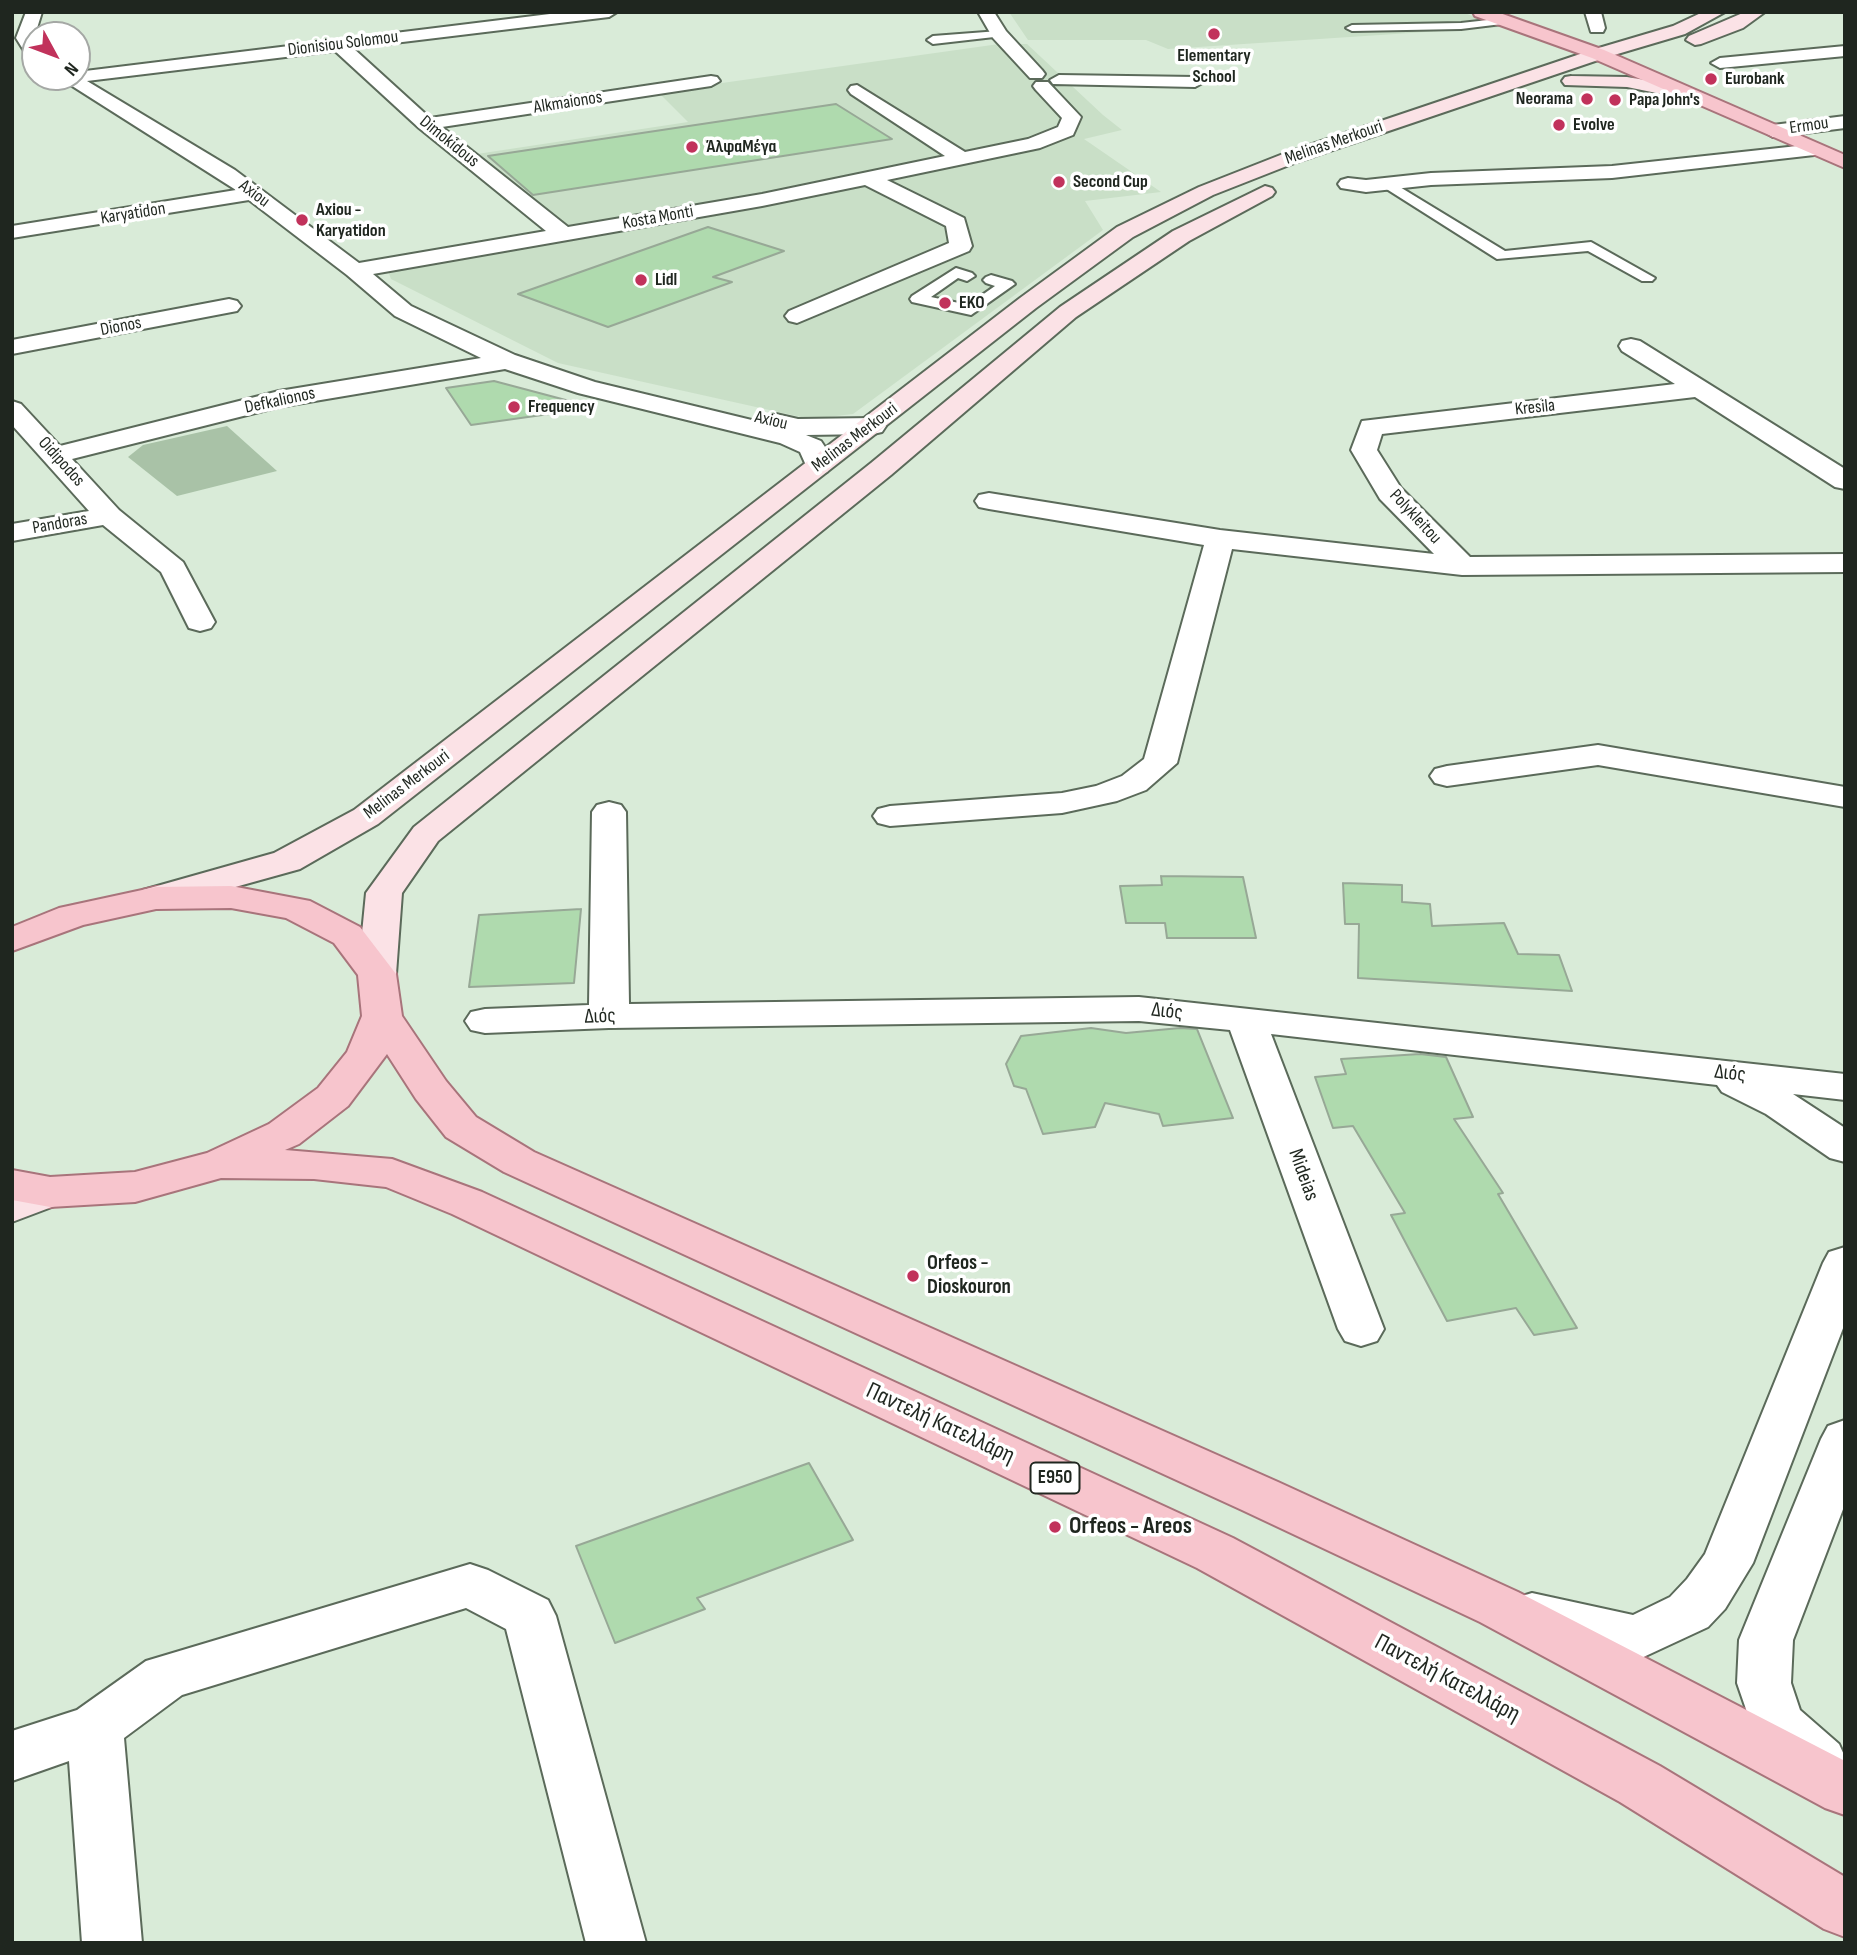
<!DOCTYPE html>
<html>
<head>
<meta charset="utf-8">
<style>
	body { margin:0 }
	#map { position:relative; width:1857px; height:1955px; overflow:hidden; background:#d9ebd8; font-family:"Sofia Sans Condensed",sans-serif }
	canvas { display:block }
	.frame { position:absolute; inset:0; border:14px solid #1f261f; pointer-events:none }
	.north { position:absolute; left:21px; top:21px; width:70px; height:70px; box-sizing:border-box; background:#fff; border:2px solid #a5a8a5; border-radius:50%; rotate:131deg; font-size:19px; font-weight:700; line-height:28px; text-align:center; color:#1f261f }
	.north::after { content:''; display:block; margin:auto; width:24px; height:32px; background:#c1325b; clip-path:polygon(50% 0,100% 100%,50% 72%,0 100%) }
</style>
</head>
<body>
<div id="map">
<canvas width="1857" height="1955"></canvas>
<div class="frame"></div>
<div class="north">N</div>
</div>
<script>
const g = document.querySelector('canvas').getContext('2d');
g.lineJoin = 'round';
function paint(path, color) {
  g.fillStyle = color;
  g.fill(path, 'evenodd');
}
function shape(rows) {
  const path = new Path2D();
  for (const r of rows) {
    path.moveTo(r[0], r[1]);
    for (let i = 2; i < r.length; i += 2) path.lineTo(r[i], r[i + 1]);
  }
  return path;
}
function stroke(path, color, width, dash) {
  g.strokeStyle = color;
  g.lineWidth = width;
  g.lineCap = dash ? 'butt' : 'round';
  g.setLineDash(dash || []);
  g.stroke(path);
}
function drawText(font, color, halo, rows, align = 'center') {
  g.font = font + ' "Sofia Sans Condensed",sans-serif';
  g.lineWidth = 7;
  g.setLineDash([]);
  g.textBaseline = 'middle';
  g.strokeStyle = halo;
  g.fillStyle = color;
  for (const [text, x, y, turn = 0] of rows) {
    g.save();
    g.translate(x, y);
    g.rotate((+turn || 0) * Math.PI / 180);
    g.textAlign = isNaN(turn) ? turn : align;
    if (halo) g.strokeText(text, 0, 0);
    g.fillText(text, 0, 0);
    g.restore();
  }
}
paint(shape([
	[1009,12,1462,12,1501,27,1168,49,1146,40,1028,40],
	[999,44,1027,44,1103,115,1122,130,1084,139,1161,192,1085,201,1103,230,853,414,810,419,558,363,391,279,387,268,581,235,477,154,688,122,658,92]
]), '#c9dfc7');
paint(shape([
	[227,426,277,471,177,496,128,457,143,445]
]), '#a9c2a7');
const building = shape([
	[836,104,892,139,533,195,488,156,836,104],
	[708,227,784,251,713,277,732,282,608,327,518,294,708,227],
	[494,381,592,407,592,408,471,425,446,388,494,381],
	[1161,876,1243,877,1256,938,1167,938,1165,923,1126,923,1120,886,1162,885,1161,876],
	[1343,883,1402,885,1402,902,1430,904,1432,926,1504,923,1518,954,1559,955,1572,991,1358,978,1359,924,1345,924,1343,883],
	[581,909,574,983,469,987,479,915,581,909],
	[1091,1028,1126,1033,1180,1028,1197,1029,1233,1118,1163,1126,1159,1114,1105,1103,1095,1127,1043,1134,1026,1089,1014,1086,1006,1064,1021,1036,1091,1028],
	[1420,1054,1446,1057,1473,1117,1454,1119,1503,1193,1498,1194,1577,1328,1534,1335,1516,1308,1447,1321,1391,1215,1405,1213,1353,1126,1333,1128,1315,1077,1346,1074,1341,1059,1420,1054],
	[809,1463,853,1540,697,1598,705,1609,615,1643,576,1546,809,1463]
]);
paint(building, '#afdaae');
stroke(building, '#97a896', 2);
const lane = shape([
	[1506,18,1512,21,1510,23,1461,29,1352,31,1346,28,1352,25,1461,23,1506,18],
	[999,31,1005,34,1003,36,933,44,927,40,933,36,999,31],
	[1390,181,1505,251,1591,242,1655,278,1652,281,1642,281,1588,251,1497,259,1385,188,1383,185,1390,181],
	[956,268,972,273,975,276,967,281,958,278,931,297,968,305,995,286,986,283,983,280,986,277,991,275,1012,281,1015,284,971,315,912,302,910,299,912,296,956,268]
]);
const street = shape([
	[26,12,42,12,34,38,35,60,29,59,16,38,26,12],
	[566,12,617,12,609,17,353,48,430,118,711,76,717,77,720,81,711,86,442,127,568,227,762,194,945,156,851,94,848,90,851,86,857,85,965,152,1028,139,1058,127,1062,118,1036,90,1033,86,1036,82,1048,82,1081,117,1073,135,1040,148,887,180,964,218,972,246,969,251,797,323,789,321,785,316,789,311,949,243,946,226,865,185,762,206,373,274,411,306,515,355,595,382,764,423,767,417,776,414,798,419,873,418,882,420,886,426,882,432,873,434,806,435,821,441,825,447,831,466,827,472,818,474,809,472,800,452,780,443,578,393,505,369,279,407,72,459,119,510,183,562,215,622,211,628,200,631,189,628,161,572,103,525,12,541,12,524,89,511,12,425,12,401,21,404,60,446,279,391,481,358,395,316,347,275,249,200,12,238,12,226,236,190,58,77,77,77,77,72,566,12],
	[335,51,419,128,546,231,359,263,235,170,87,81,335,51],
	[978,12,994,12,1006,31,1042,70,1045,74,1042,78,1030,78,993,38,978,12],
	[1585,12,1601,12,1605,28,1603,32,1591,32,1585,12],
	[1845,46,1845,56,1720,68,1711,63,1720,58,1845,46],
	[1059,75,1195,77,1204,82,1195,87,1053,84,1050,80,1059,75],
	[1845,116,1845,128,1773,137,1763,131,1773,125,1845,116],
	[1816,144,1826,150,1823,154,1612,178,1431,185,1366,192,1341,188,1338,184,1341,180,1348,178,1366,180,1431,173,1612,166,1816,144],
	[229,299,237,301,241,306,237,311,12,354,12,340,229,299],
	[1631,339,1640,341,1845,469,1845,489,1835,487,1695,397,1382,434,1377,450,1401,488,1470,557,1845,554,1845,572,1462,575,1232,549,1177,763,1146,790,1117,801,1062,813,890,826,878,823,873,816,878,809,890,806,1062,793,1096,786,1122,776,1144,759,1204,545,989,509,979,507,975,501,979,495,989,493,1220,530,1434,554,1380,499,1351,450,1362,421,1675,384,1622,351,1619,346,1622,341,1631,339],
	[1598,745,1845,787,1845,807,1598,765,1447,786,1435,783,1430,776,1435,769,1447,766,1598,745],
	[609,802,621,805,626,812,629,1004,1139,997,1845,1074,1845,1100,1793,1094,1845,1128,1845,1162,1830,1158,1766,1114,1722,1092,1717,1085,1271,1034,1384,1329,1377,1341,1361,1346,1345,1341,1338,1329,1230,1030,1139,1021,609,1028,485,1033,471,1030,465,1021,471,1012,485,1009,589,1005,592,812,597,805,609,802],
	[1845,1247,1845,1323,1753,1563,1725,1609,1708,1627,1637,1660,1513,1631,1506,1615,1513,1599,1532,1593,1633,1615,1670,1597,1687,1579,1705,1554,1823,1263,1829,1252,1845,1247],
	[1845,1420,1845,1504,1793,1640,1791,1683,1800,1710,1839,1744,1845,1757,1845,1767,1839,1780,1819,1787,1799,1780,1757,1741,1737,1683,1739,1640,1821,1439,1828,1426,1845,1420],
	[470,1564,488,1570,548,1600,556,1616,646,1943,586,1943,506,1629,466,1608,182,1695,124,1738,142,1943,82,1943,69,1761,12,1781,12,1731,77,1710,146,1661,470,1564]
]);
const secondary = shape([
	[1703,12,1725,12,1685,34,1604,58,1297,162,1213,195,1133,237,1036,308,378,824,300,869,156,909,143,906,138,898,143,890,274,853,354,810,1020,298,1117,227,1199,187,1283,154,1592,50,1673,26,1703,12],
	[1745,12,1765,12,1743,28,1701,44,1695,45,1686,40,1689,36,1745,12],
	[1571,76,1627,77,1686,87,1695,93,1686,99,1627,87,1565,85,1562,81,1565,77,1571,76],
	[1265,186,1272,188,1275,192,1272,196,1189,241,1076,317,891,475,438,841,402,893,396,974,391,982,377,986,363,982,358,974,366,893,414,827,871,463,1060,307,1173,231,1265,186],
	[50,1177,65,1182,72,1192,65,1202,12,1222,12,1190,50,1177]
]);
const primary = shape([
	[1473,12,1497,12,1604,50,1845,155,1845,168,1592,58,1475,16,1473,12],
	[231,886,310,901,360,927,396,974,402,1016,446,1081,476,1117,534,1152,1278,1482,1518,1592,1845,1761,1845,1815,1825,1808,1480,1622,1242,1510,504,1172,446,1137,416,1099,387,1054,348,1106,299,1144,285,1150,392,1159,482,1192,1233,1538,1660,1766,1845,1877,1845,1937,1824,1929,1620,1802,1197,1568,452,1214,386,1187,314,1179,221,1178,135,1202,50,1207,12,1200,12,1170,50,1177,135,1172,207,1153,269,1124,318,1088,347,1052,362,1016,358,975,334,943,286,918,231,908,156,909,83,925,12,951,12,927,59,908,156,887,231,886]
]);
stroke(lane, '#5b6a5a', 4);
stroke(street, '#5b6a5a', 4);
stroke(secondary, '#5b6a5a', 4);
stroke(primary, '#a8747b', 4);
paint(lane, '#fff');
paint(street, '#fff');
paint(secondary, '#fbe2e6');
paint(primary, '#f7c5cd');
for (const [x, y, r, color] of [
	[1214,34,7,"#c1325b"],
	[1711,79,7,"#c1325b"],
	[1587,99,7,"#c1325b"],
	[1615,100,7,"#c1325b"],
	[1559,125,7,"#c1325b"],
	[692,147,7,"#c1325b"],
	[1059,182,7,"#c1325b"],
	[302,220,7,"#c1325b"],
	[641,280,7,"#c1325b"],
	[945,303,7,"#c1325b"],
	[514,407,7,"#c1325b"],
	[913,1276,7,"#c1325b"],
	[1055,1527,7,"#c1325b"]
]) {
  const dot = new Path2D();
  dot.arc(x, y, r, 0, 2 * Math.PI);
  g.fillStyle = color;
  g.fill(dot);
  stroke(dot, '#fff', 2.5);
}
drawText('18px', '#1f261f', '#fff', [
	["Dionisiou Solomou",343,44,-7],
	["Alkmaionos",568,103,-9],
	["Ermou",1809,126,-8],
	["Dimokidous",449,142,39],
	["Melinas Merkouri",1334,143,-19],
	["Axiou",254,194,37],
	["Karyatidon",133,214,-9],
	["Kosta Monti",658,218,-10],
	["Dionos",121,327,-11],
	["Defkalionos",280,401,-12],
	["Kresila",1535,408,-6],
	["Axiou",771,421,13],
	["Melinas Merkouri",855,438,-37],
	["Oidipodos",61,462,48],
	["Polykleitou",1415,517,47],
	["Pandoras",60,524,-10],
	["Melinas Merkouri",407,785,-37]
]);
drawText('bold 18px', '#1f261f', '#fff', [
	["Elementary",1214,56,"center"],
	["School",1214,77,"center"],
	["Eurobank",1725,79],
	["Neorama",1573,99,"right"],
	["Papa John's",1629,100],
	["Evolve",1573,125],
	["ΆλφαΜέγα",706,147],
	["Second Cup",1073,182],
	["Axiou -",316,210],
	["Karyatidon",316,231],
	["Lidl",655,280],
	["EKO",959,303],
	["Frequency",528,407]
], 'left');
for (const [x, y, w] of [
	[1055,1478,49]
]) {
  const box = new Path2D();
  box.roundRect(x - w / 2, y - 15.5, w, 31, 5);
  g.fillStyle = '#fff';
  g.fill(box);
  stroke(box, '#1f261f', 2);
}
drawText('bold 19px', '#1f261f', null, [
	["E950",1055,1478]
]);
drawText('21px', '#1f261f', '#fff', [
	["Διός",1167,1012,6],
	["Διός",600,1017,-2],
	["Διός",1730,1074,6],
	["Mideias",1303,1175,70]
]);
drawText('bold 21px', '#1f261f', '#fff', [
	["Orfeos -",927,1264],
	["Dioskouron",927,1288]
], 'left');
drawText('24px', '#1f261f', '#fff', [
	["Παντελή Κατελλάρη",940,1424,25],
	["Παντελή Κατελλάρη",1447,1679,28]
]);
drawText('bold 24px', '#1f261f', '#fff', [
	["Orfeos - Areos",1069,1527]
], 'left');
</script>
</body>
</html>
